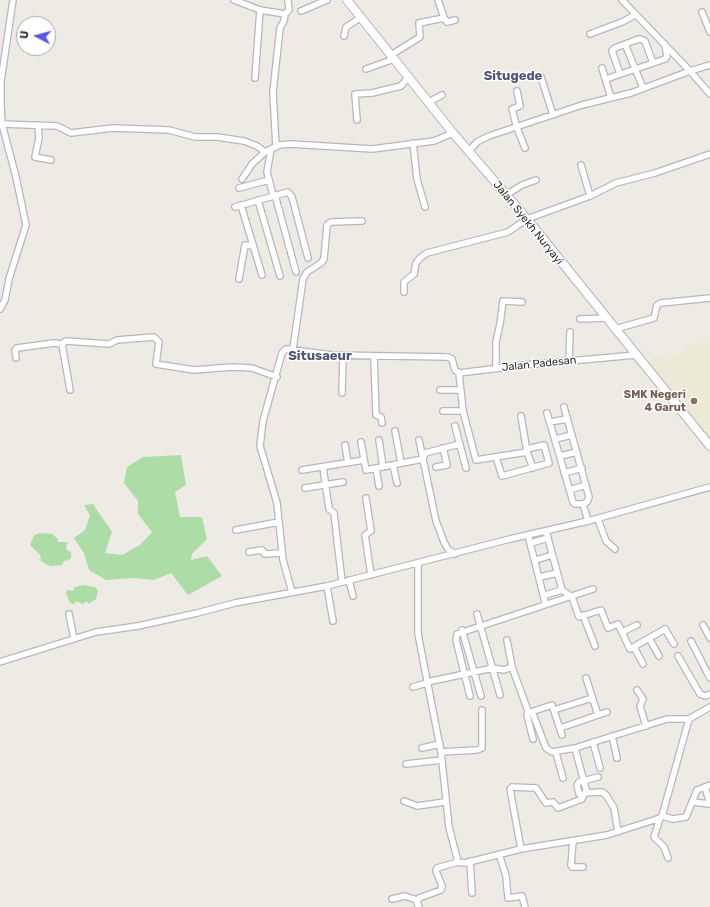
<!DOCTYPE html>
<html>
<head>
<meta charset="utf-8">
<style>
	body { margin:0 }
	#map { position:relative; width:710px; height:907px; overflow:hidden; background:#edebe3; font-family:Rubik,sans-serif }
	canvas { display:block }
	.north { position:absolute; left:16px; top:16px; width:40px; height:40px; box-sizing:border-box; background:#fff; border:1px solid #ababab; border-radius:50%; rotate:276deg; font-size:11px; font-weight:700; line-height:16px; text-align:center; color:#2e2e2e }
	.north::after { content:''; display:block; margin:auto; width:14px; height:18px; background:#5a57e6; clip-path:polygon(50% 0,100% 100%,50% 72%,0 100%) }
</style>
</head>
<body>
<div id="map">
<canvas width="710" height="907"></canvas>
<div class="north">U</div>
</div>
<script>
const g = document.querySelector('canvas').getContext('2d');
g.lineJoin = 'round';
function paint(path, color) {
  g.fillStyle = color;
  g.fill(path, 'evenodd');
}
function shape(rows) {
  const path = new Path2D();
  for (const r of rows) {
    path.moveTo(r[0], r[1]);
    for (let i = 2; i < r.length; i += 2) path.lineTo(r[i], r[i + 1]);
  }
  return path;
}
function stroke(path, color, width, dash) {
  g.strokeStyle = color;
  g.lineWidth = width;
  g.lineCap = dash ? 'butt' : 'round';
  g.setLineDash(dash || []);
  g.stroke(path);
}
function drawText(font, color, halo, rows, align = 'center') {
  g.font = font + ' Rubik,sans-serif';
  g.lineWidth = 3;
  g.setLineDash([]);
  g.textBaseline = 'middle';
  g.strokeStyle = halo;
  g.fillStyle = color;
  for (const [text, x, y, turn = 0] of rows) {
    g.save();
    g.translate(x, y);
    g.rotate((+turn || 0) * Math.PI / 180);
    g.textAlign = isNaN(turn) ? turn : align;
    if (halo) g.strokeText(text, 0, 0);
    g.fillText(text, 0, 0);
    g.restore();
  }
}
paint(shape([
	[710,342,710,438,709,438,646,364,658,355,671,360,691,343]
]), '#ecead5');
paint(shape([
	[181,455,186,485,175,492,180,517,202,517,207,539,192,554,191,560,207,556,222,576,188,595,171,573,154,580,133,578,106,580,89,570,84,553,74,538,85,530,90,515,84,505,93,504,112,532,105,553,122,555,140,545,152,532,138,514,138,501,124,483,127,467,143,457],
	[41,533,52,534,58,539,58,542,68,542,66,546,67,550,71,552,71,559,64,561,62,565,50,566,41,561,40,555,30,545,34,535],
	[83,585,95,587,98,591,96,599,88,604,87,601,83,604,75,601,75,604,70,603,66,593,67,590,73,591,75,587]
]), '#addda6');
const minor = shape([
	[234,0,260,10,285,14,284,21,280,28,273,92,276,147],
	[622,0,690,71,710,94],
	[301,11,327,0],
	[702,12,710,32],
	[285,14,289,10,288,0],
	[444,18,447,22,455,20],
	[590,34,622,22,635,15],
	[344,36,346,27,360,18],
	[625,44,643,88],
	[391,55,420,37,419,23,444,18,438,0],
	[602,68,611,98],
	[366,69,394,59],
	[620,74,612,51,615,48,636,40,640,39,645,41,653,63],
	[541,77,553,115],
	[255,78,260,10],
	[606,79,665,59,667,56,665,45],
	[517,91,520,106,512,109,517,128,525,148],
	[429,102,442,95],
	[357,120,355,94,372,93,401,86,409,76],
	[2,124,57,126,71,133,113,128,169,130,195,137,217,137,244,141,257,146,265,152],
	[38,125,39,138,35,157,51,160],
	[413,143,417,179,425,207],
	[271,149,267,172,273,195],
	[469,151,477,142,489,136,582,105,631,93,690,71,710,65],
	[581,165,590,196],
	[242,179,252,164,265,152,279,145,291,144,372,149,434,141,453,133],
	[239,188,269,180],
	[275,195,296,272],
	[506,195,522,185,536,180],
	[258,200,280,276],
	[241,205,262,275],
	[235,207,288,192,292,197,308,258],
	[239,279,245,245,253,246],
	[404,292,404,282,414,274,416,263,420,258,427,253,508,232,527,219,590,196,616,183,655,173,710,154],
	[0,309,5,300,9,279,26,225,16,177,2,124,1,107,1,81,13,0],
	[580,319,606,318],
	[615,329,654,318,657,305,661,303,710,298],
	[62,344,70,390],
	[293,349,303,279,307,272,321,263,324,259,327,225,331,222,362,221],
	[374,357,376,415,381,417,382,423],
	[16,358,15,350,17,348,54,343,62,344,66,341,109,344,117,340,154,337,159,342,156,364,194,370,232,367,252,368,277,377],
	[569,361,570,332],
	[496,368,496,342,500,324,503,301,522,302],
	[440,390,460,390],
	[342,393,343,355],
	[564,407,589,497,587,502,583,504,588,521],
	[443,411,463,411,459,373],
	[463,411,476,460,527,452],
	[547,413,573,502,575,504,583,504],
	[521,416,527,452,533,468],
	[550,422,567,419],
	[455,426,466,468],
	[395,431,401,463],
	[555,439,572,435],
	[379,440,383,467],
	[419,440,436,521,444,542,448,549,455,554],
	[361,442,366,470,423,459,425,453,460,444],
	[345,445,348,463],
	[560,456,577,452],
	[496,457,502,476,549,463,544,445,527,449],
	[393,465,397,483],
	[323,467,329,509,334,513,342,582],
	[436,467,447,465,443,448],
	[376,468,379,486],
	[302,470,364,460],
	[564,473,582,468],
	[305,488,343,482],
	[569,490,586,485],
	[366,498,371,531,365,535,371,575],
	[598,519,606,541,615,549],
	[236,530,279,522],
	[546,531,562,590,572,597,579,617,601,610,608,628,618,624,630,649,665,629,674,644],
	[528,535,545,602],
	[531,543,548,538],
	[249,552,262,550,265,554,282,553],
	[536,560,552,555],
	[418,564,418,634,441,752,449,827,458,862,465,863,521,849,607,835,660,818,662,816,689,719,710,707],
	[540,577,557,573],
	[349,580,353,596],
	[327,586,333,621],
	[292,592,283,560,277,503,260,446,263,421,282,353,286,349,332,355,448,357,452,359,455,370,459,373,525,365,636,355],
	[545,595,562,590],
	[69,614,74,639],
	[477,614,500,695],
	[583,615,595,646],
	[703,625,710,638],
	[462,630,481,696],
	[622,632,637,625],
	[649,638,659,656],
	[507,640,512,667],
	[691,641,710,678],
	[634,647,643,664],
	[678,656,700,694,705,696,710,694],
	[0,662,96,632,138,626,197,613,235,603,327,586,510,539,588,521,710,487],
	[586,678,598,715],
	[427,682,493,668,504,670,512,667,528,711,533,714,546,748,552,752,575,748,667,719,689,719],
	[413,687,427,683],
	[637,690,643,699,640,706,646,726],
	[470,696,456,640,457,634,593,589],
	[554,710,592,698],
	[528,711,527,715,533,739],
	[531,712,552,705,562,735],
	[560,728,607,712],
	[612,736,617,758],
	[593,742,600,768],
	[422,748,440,744],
	[575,748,587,793],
	[441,752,477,750,482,748,482,710],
	[556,753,563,778],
	[406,764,442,760],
	[705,787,710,804],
	[579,794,577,785,579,782,598,777],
	[404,801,417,806,445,802],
	[692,802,710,804],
	[662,816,673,819,686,817,697,790,710,785],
	[660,818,654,837,664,847,668,858],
	[573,841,571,865,572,867,583,867],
	[521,849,510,789,512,787,536,788,546,803,553,802,558,808,582,799,584,793,602,792,606,795,614,808,618,832],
	[499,854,506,876,508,898,522,896,525,907],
	[470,861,472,893],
	[392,899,405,896,417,900],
	[419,907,417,903,419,898,441,890,442,886,436,871,437,868,458,862]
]);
const secondary = shape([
	[347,0,453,133,527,219,710,446]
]);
stroke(minor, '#b6b6c0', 8);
stroke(secondary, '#b6b6c0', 10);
stroke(minor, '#fff', 5.5);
stroke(secondary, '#fff', 8);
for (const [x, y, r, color] of [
	[694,401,4,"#8d6e63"]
]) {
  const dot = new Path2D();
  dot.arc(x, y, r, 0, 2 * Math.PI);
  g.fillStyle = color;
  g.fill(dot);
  stroke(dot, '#fff', 1.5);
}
drawText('11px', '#2e2e2e', '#fff', [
	["Jalan Syekh Nuryayi",528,223,51],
	["Jalan Padesan",539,364,-6]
]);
drawText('bold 11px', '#785e54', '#fff', [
	["SMK Negeri",686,395],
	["4 Garut",686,408]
], 'right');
drawText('bold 13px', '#54537a', '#fff', [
	["Situgede",513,76],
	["Situsaeur",320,356]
]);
</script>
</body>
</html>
